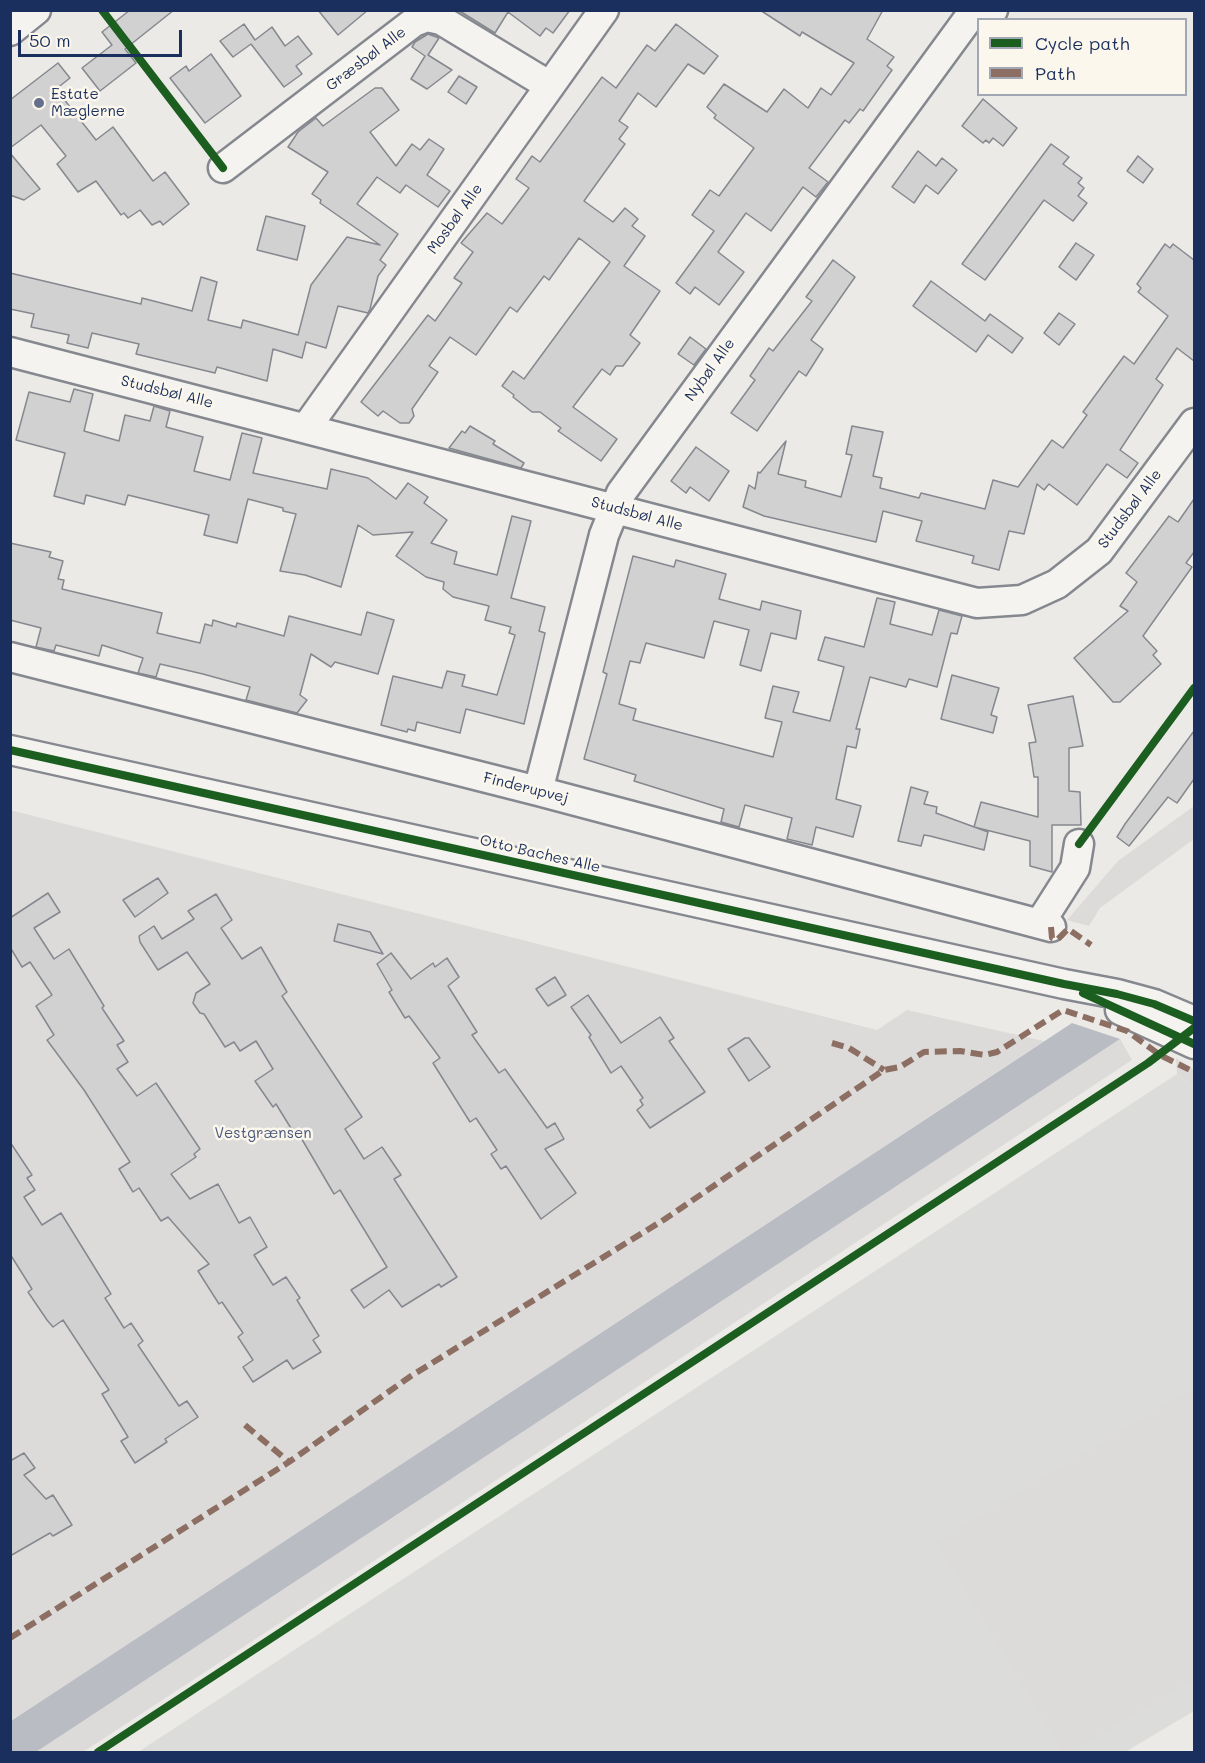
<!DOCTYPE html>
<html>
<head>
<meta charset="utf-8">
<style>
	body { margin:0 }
	#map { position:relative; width:1205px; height:1763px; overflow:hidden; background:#eceae6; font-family:Mali,sans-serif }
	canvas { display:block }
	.frame { position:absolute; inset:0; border:12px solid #1b2f5e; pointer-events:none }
	.legend { position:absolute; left:977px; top:18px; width:210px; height:78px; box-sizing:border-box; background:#fbf7ec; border:2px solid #a1a7b3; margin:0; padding:8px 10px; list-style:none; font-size:18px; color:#1b2f5e }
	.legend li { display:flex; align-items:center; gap:12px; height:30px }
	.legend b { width:30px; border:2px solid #a1a7b3 }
	.scale { position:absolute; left:18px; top:30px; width:164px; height:27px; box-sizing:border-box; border:3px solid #1b2f5e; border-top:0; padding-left:8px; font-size:18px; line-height:21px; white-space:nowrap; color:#1b2f5e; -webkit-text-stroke:4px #fbf7ec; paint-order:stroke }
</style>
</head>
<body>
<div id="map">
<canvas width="1205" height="1763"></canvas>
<div class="frame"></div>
<ul class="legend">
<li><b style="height:8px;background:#1b5e20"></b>Cycle path</li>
<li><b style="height:8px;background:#8d6e63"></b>Path</li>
</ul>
<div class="scale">50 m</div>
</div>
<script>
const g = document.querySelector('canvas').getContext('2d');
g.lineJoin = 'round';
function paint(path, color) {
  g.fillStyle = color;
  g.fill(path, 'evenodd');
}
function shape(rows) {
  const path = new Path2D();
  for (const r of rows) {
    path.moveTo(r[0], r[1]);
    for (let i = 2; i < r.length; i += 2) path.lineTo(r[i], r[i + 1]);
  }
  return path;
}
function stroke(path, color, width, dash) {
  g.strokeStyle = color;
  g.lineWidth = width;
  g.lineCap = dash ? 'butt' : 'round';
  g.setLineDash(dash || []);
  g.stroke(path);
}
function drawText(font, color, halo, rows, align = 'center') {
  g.font = font + ' Mali,sans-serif';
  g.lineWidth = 5;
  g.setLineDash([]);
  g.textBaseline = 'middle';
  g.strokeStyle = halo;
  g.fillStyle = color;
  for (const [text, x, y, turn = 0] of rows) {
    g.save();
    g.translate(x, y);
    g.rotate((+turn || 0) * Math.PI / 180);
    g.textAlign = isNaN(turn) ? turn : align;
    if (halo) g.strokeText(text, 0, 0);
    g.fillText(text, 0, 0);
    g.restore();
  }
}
paint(shape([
	[1177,1074,1194,1088,1194,1711,1125,1752,138,1752]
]), '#dcdcda');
paint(shape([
	[1194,806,1194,839,1100,908,1089,926,1067,920,1118,861],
	[10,810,877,1030,907,1010,1044,1041,11,1721],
	[1120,1039,1132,1060,286,1619,83,1752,36,1752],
	[1176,1058,1194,1070,1194,1088,1177,1074],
	[1194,1387,1194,1679,1071,1752,1063,1752,936,1542]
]), '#dcdbd9');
paint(shape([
	[1072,1023,1120,1039,36,1752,11,1752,11,1721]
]), '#b9bcc3');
const building = shape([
	[130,10,174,10,125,49,136,63,100,91,82,68,112,45,102,32,130,10],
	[318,10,368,10,338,35,318,10],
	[458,10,570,10,553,33,546,28,540,36,508,12,495,33,458,10],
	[760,10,883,10,867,39,894,57,887,66,892,70,863,111,860,109,849,123,845,120,809,168,828,182,816,197,803,187,771,231,746,213,718,252,744,272,719,305,695,287,690,294,676,283,714,231,692,215,710,190,719,196,754,148,714,118,716,115,707,107,724,84,767,112,784,89,808,108,821,88,831,95,854,63,802,32,800,36,760,10],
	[244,24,255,40,272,27,285,46,298,36,312,54,296,66,302,74,284,87,251,44,233,57,220,41,244,24],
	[676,24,718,56,704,74,688,64,656,107,638,93,619,121,628,127,619,139,625,144,584,201,613,222,625,208,638,219,632,226,645,236,624,266,660,291,630,335,640,343,623,366,616,366,610,375,602,369,573,407,617,439,601,461,558,431,561,428,540,412,532,412,513,397,514,395,502,386,513,371,524,379,610,262,579,238,549,280,544,276,517,312,510,307,476,355,450,337,429,366,438,372,412,409,414,416,409,423,400,423,383,411,378,416,361,402,428,315,435,321,462,283,454,278,473,252,461,243,487,213,502,224,529,188,516,179,532,156,540,162,602,77,616,88,647,45,655,51,676,24],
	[428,34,439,38,428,55,452,70,427,89,411,79,425,56,412,47,415,42,428,34],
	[211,54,241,96,205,123,170,78,186,66,189,71,211,54],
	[58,63,70,78,56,89,96,140,113,127,153,181,165,172,189,204,163,225,160,221,152,225,140,210,128,218,124,213,121,215,96,181,78,192,57,164,66,156,41,125,10,148,10,100,58,63],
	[459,76,477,87,466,104,448,92,459,76],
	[375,88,382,88,399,110,370,132,396,166,412,144,420,150,429,139,444,149,427,175,450,191,438,207,406,185,400,193,377,177,357,204,398,234,380,260,386,265,378,276,370,309,368,313,338,306,326,348,306,342,302,358,273,349,267,381,217,367,215,373,136,354,139,344,92,333,88,348,67,343,69,335,31,327,34,314,10,309,10,273,141,304,142,298,192,311,201,277,217,282,208,320,241,328,243,320,298,335,311,285,347,237,380,245,320,203,321,200,312,194,328,172,288,147,298,132,316,118,323,126,375,88],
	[983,99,1017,128,1003,146,993,138,989,143,986,140,983,143,962,126,983,99],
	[1051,144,1069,157,1063,164,1082,178,1078,183,1084,188,1078,196,1087,203,1073,221,1044,200,985,280,962,264,1051,144],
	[918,151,936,166,942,158,957,170,938,194,926,185,914,203,892,187,918,151],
	[10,153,40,189,24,200,10,195,10,153],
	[1138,156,1153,169,1143,183,1127,171,1138,156],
	[266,216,305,226,297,260,257,250,266,216],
	[1076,243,1094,255,1076,280,1059,267,1076,243],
	[1165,244,1170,248,1173,244,1194,260,1194,361,1177,348,1156,379,1163,385,1120,450,1138,463,1127,478,1107,464,1077,505,1049,484,1044,490,1037,484,1024,534,1009,531,999,570,972,563,974,556,916,541,922,521,883,511,876,542,764,516,743,507,749,485,755,489,758,472,760,473,786,441,778,474,806,481,805,487,841,497,852,455,846,454,852,426,883,432,873,476,882,478,880,488,919,498,921,493,985,509,993,480,1018,487,1052,440,1063,448,1087,415,1083,412,1124,356,1134,364,1168,316,1138,292,1141,288,1137,284,1165,244],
	[833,260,855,277,811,340,823,349,806,376,799,371,757,431,731,413,755,380,750,376,769,348,773,351,812,301,806,297,833,260],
	[931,281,985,321,990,314,1023,338,1012,353,988,335,976,352,913,306,931,281],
	[1059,313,1075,324,1059,345,1044,333,1059,313],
	[690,337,706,349,694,365,678,354,690,337],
	[74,389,93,394,84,431,119,441,125,415,150,421,154,406,170,411,166,427,203,437,194,471,230,480,242,433,262,438,253,473,327,489,331,469,368,478,396,499,408,483,428,497,424,503,447,520,431,543,457,552,454,564,497,575,512,516,531,521,511,598,545,607,539,631,545,633,524,724,466,709,460,733,417,722,415,731,408,729,407,732,381,725,393,676,442,688,447,671,465,675,462,686,497,695,515,635,509,633,511,627,485,620,489,606,453,597,443,589,444,582,426,577,396,556,413,532,373,535,358,525,341,587,305,575,280,571,296,514,283,511,283,508,248,499,237,543,204,535,209,515,128,495,125,505,86,495,84,504,54,496,65,453,16,440,29,392,70,402,74,389],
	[470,426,495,441,493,444,524,463,521,468,449,448,462,431,465,433,470,426],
	[696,447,729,471,709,501,690,487,686,493,671,481,696,447],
	[1194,499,1194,552,1186,563,1192,567,1143,636,1157,651,1153,655,1161,664,1120,702,1113,702,1074,658,1128,611,1120,606,1137,582,1126,573,1169,516,1178,522,1194,499],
	[10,543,51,552,49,557,63,561,58,579,64,580,62,589,162,613,157,633,200,643,205,624,212,626,213,620,236,627,237,623,284,636,289,616,361,635,367,612,394,620,378,674,335,662,331,667,311,654,300,695,307,700,297,713,246,700,250,687,203,674,160,664,156,677,138,673,143,658,102,645,99,656,56,645,54,651,36,647,41,628,10,620,10,543],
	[633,556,674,567,676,560,726,574,719,599,760,610,762,601,801,611,796,639,771,633,761,671,740,665,749,630,714,621,704,658,646,643,640,663,630,661,619,704,636,709,633,720,773,757,782,722,765,718,773,686,799,692,793,712,830,721,844,667,818,660,825,637,864,647,877,598,895,602,890,624,932,635,939,610,962,616,957,634,951,633,937,687,909,679,906,687,870,677,856,729,860,729,856,748,847,746,836,799,861,806,853,837,816,827,812,845,787,839,792,818,745,805,739,827,721,822,724,809,634,781,636,775,584,759,607,674,603,672,633,556],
	[952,675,999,688,991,715,997,717,993,733,941,719,952,675],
	[1073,696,1083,746,1069,748,1069,791,1080,792,1081,825,1052,825,1052,872,1030,866,1030,841,974,827,981,802,1038,817,1038,777,1034,777,1029,743,1036,742,1028,705,1073,696],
	[1194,731,1194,779,1177,803,1168,797,1129,846,1117,837,1125,824,1194,731],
	[911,787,928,792,924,804,937,807,936,813,988,832,984,850,930,836,924,835,921,846,898,841,911,787],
	[158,878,168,893,135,917,123,900,158,878],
	[48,893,60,912,34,928,54,959,69,949,104,1006,102,1008,124,1041,117,1045,128,1062,117,1069,137,1096,156,1083,200,1149,194,1154,196,1157,171,1174,190,1199,218,1184,239,1223,250,1217,267,1247,254,1255,273,1285,286,1277,300,1298,297,1300,319,1336,313,1340,321,1352,293,1369,287,1360,253,1382,243,1367,253,1360,238,1337,243,1333,222,1302,219,1304,198,1271,209,1264,168,1217,161,1221,139,1188,133,1192,119,1169,130,1162,84,1090,47,1040,54,1035,36,1006,52,995,30,962,22,967,10,947,10,918,48,893],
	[216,894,232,920,221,928,242,959,261,947,287,992,282,996,362,1117,345,1129,364,1159,382,1147,401,1175,394,1179,457,1277,441,1287,439,1284,402,1307,389,1290,364,1308,351,1290,387,1267,340,1190,334,1194,300,1136,297,1138,276,1104,273,1107,255,1081,273,1069,256,1041,240,1051,234,1042,225,1047,204,1014,200,1013,193,1003,196,993,210,984,187,952,158,970,140,942,139,936,154,926,162,939,194,919,188,911,216,894],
	[338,924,370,932,383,954,334,941,338,924],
	[391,953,411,979,433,963,435,967,447,958,459,977,448,986,477,1032,472,1035,499,1073,505,1069,547,1128,555,1123,564,1139,545,1149,576,1193,541,1219,506,1166,501,1169,491,1154,497,1150,476,1118,470,1122,433,1063,440,1058,409,1016,405,1018,389,992,392,990,377,964,391,953],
	[555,977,566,995,548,1006,536,989,555,977],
	[588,995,621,1043,660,1017,674,1038,669,1041,705,1092,650,1128,637,1110,643,1105,640,1100,643,1098,621,1066,611,1073,589,1037,591,1035,571,1007,588,995],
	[745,1038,749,1038,770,1067,749,1081,728,1049,745,1038],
	[10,1142,32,1175,27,1178,35,1190,24,1197,42,1225,61,1213,111,1294,105,1298,124,1328,131,1323,143,1341,138,1345,179,1406,187,1401,198,1417,165,1439,167,1442,135,1463,121,1441,128,1437,102,1394,109,1390,63,1320,53,1327,47,1320,28,1292,32,1289,10,1254,10,1142],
	[24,1453,35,1468,24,1475,46,1499,53,1495,72,1525,53,1536,50,1533,10,1556,10,1461,24,1453]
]);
paint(building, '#d2d1d1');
stroke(building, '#85888f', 1.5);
const minor = shape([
	[10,31,36,10],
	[223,168,414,22,427,17,441,20,550,86],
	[10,352,977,603,1022,600,1057,584,1099,551,1194,423],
	[306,428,604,10],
	[10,657,538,791,1051,927],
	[10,750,1064,984,1117,994,1154,1004,1194,1021],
	[538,791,604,535,621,493,968,19,993,10],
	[1040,923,1075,868,1079,844],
	[1120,1010,1194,1044]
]);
stroke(minor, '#85888f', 33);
stroke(minor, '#f4f3ef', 28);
stroke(shape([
	[1051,927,1052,938,1057,940,1068,929,1091,945],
	[832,1043,849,1048,884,1070],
	[245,1425,289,1462],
	[10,1638,289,1462,411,1376,665,1219,884,1070,900,1067,924,1052,960,1051,985,1055,997,1052,1063,1010,1127,1031,1160,1055,1194,1072]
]), '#8d6e63', 6, [12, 6]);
stroke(shape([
	[102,10,223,168],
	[10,750,1064,984,1117,994,1154,1004,1194,1021],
	[1079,844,1194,688],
	[1083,993,1194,1044],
	[98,1752,1148,1063,1194,1028]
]), '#1b5e20', 8);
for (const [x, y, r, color] of [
	[39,103,6,"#64708e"]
]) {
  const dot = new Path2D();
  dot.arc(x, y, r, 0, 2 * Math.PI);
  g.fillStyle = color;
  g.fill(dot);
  stroke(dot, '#fbf7ec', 2);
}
drawText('15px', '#1b2f5e', '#fbf7ec', [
	["Græsbøl Alle",366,59,-37],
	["Mosbøl Alle",455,219,-54],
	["Nybøl Alle",710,370,-54],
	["Studsbøl Alle",167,392,14],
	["Studsbøl Alle",1130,509,-53],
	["Studsbøl Alle",637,514,15],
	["Finderupvej",526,788,14],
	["Otto Baches Alle",540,854,13]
]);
drawText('15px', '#1b2f5e', '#fbf7ec', [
	["Estate",51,94],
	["Mæglerne",51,111]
], 'left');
drawText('15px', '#48577a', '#fbf7ec', [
	["Vestgrænsen",263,1133]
]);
</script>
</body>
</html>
